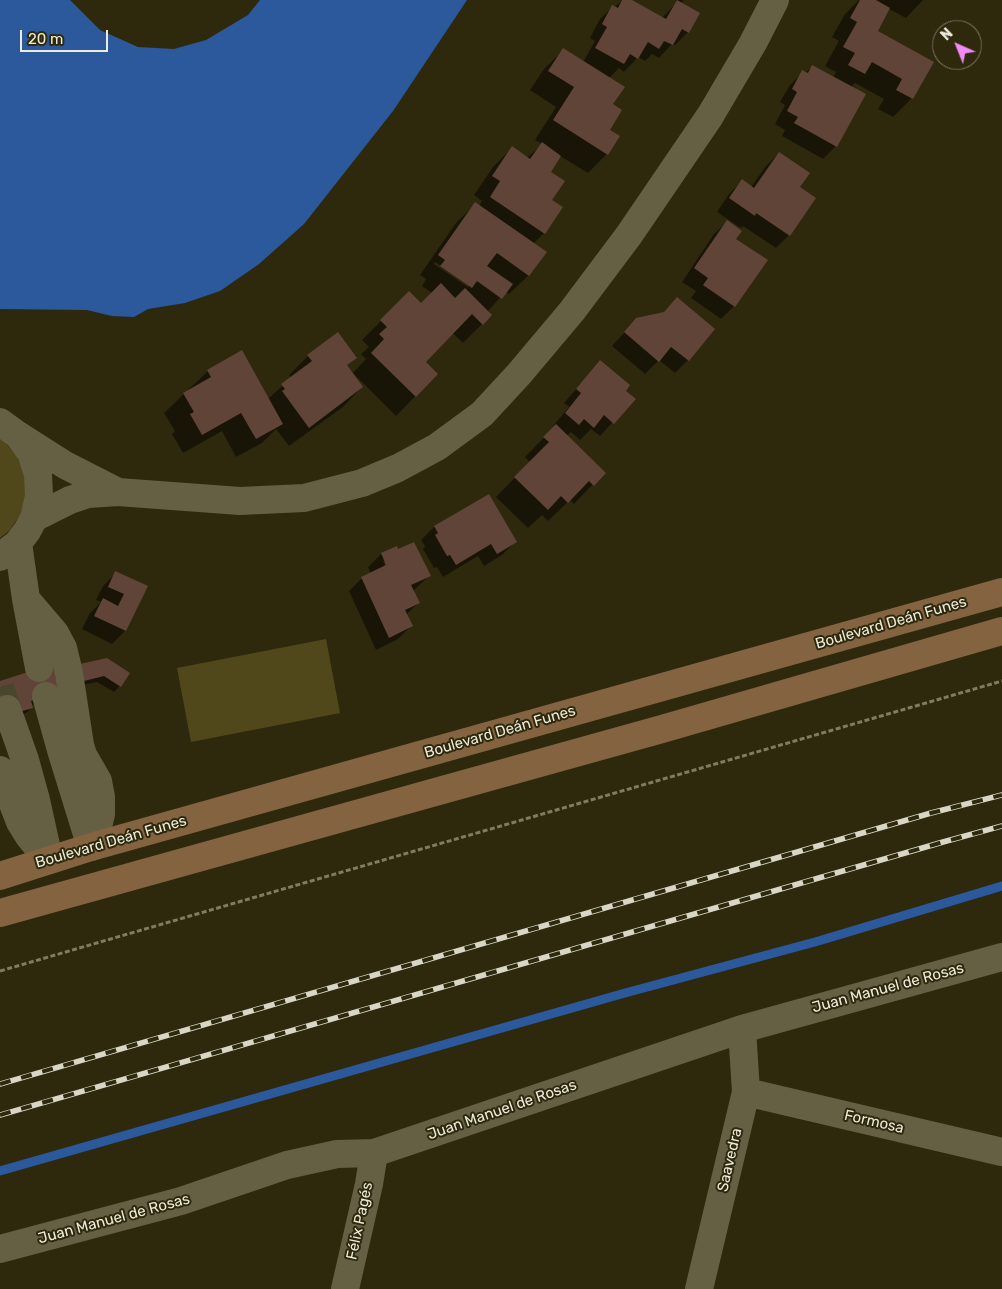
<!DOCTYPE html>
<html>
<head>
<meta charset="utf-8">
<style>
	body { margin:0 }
	#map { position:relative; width:1002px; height:1289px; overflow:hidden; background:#2e290d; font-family:Rubik,sans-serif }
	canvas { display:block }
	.north { position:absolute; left:932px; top:20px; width:50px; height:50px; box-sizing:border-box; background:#2e290d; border:1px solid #7a765f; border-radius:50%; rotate:316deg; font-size:14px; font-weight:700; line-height:20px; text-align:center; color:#ecead9 }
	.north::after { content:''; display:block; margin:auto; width:18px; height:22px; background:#ef8bf7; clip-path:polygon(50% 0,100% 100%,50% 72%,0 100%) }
	.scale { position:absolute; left:20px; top:30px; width:88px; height:22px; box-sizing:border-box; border:2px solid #ecead9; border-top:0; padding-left:6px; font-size:15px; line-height:18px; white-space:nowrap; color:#ecead9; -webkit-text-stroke:4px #2e290d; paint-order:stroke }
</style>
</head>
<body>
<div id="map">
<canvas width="1002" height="1289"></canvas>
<div class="north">N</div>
<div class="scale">20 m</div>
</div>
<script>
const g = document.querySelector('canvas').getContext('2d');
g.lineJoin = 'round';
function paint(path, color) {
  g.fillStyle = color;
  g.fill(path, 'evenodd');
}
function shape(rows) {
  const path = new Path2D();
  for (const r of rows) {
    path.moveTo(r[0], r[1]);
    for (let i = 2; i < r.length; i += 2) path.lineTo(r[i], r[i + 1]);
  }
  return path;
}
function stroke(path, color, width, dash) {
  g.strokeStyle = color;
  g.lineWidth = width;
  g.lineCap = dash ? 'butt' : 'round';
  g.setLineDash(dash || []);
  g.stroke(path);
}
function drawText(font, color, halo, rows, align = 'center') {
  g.font = font + ' Rubik,sans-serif';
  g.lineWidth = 4;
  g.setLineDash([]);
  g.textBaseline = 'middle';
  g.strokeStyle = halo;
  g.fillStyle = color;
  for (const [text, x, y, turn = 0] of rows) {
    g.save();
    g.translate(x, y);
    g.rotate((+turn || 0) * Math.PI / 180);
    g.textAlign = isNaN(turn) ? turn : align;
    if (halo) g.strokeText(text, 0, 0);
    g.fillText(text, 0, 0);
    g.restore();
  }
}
paint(shape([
	[0,439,5,442,17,457,25,475,26,494,21,513,10,530,0,538],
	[326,639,340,713,191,742,177,668]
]), '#50481b');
paint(shape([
	[0,0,70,0,100,30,138,47,174,49,206,40,248,15,260,0,467,0,393,111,304,224,259,264,220,291,185,303,148,309,134,317,112,316,87,310,0,309]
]), '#2b599c');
paint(shape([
	[622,0,629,0,662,18,678,1,675,0,684,0,680,4,698,13,688,32,675,45,672,44,659,58,652,54,645,61,638,57,624,72,619,68,609,78,612,105,607,154,588,173,560,156,549,172,550,200,561,208,544,233,533,244,529,275,509,294,505,292,487,312,491,315,463,343,453,333,424,362,437,374,396,416,353,373,352,374,362,387,343,407,289,446,276,429,262,443,236,457,222,431,183,453,172,434,175,431,164,413,208,371,268,399,291,378,289,375,308,356,355,358,346,366,352,374,366,359,361,354,369,347,362,340,409,293,421,305,432,293,422,286,426,279,420,275,456,223,475,204,479,206,482,201,474,195,493,167,512,148,527,158,542,144,535,140,556,107,530,90,544,69,563,50,583,62,595,41,590,38,600,19,613,6,615,7],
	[435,262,470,285,468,287,434,264],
	[859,0,923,0,906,18,889,9,876,31,932,62,912,98,893,117,878,109,884,99,855,83,851,87,836,146,823,159,782,136,785,130,775,124,785,105,780,102,790,85,803,72,805,73,813,66,833,77,836,72,825,66,839,41,832,37,845,14],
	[779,153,798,187,789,235,776,248,743,226,741,228,717,212,729,194,742,181,751,187,766,166],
	[727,222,735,239,734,306,721,319,691,298,696,291,682,282,714,234],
	[677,299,688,360,675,373,659,360,645,374,612,346,637,319,662,314],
	[600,362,624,391,634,399,600,436,591,429,580,440,571,432,566,436,604,473,574,504,570,500,548,521,542,515,528,528,496,497,530,462,525,457,554,427,553,426,569,407,564,403],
	[488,496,515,542,502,555,484,566,478,556,443,577,437,567,434,568,423,549,425,546,421,540,434,527],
	[396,548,429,576,413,591,418,603,406,615,411,626,398,639,376,650,349,591,362,578,371,574,368,567,381,554],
	[383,561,386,561,387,571],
	[116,573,146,587,125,631,112,644,82,629,90,613,101,602,96,600,103,586],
	[106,660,120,686,114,692,97,682,77,686],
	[0,682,54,697,31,705,32,707,26,713,6,720]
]), '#0007');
stroke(shape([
	[0,1171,625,993,815,942,1002,886]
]), '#2b599c', 9);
paint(shape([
	[622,0,632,0,666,19,677,0,700,13,689,33,682,29,673,45,664,41,659,49,648,42,638,59,630,54,624,64,595,48,607,27,602,24,612,5,618,8],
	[860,0,876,0,890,8,878,31,934,62,913,99,896,90,902,79,872,62,865,74,848,65,855,53,843,47,857,22,850,18],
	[563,48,625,87,613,104,622,110,610,130,620,136,608,155,553,120,574,87,548,71],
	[812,65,866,94,837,147,794,123,798,117,787,111,797,92,792,89,802,70,808,73],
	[542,142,561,156,551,172,565,181,552,200,563,207,545,234,490,197,500,181,492,176,512,146,530,159],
	[779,152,810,173,800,187,816,198,790,236,756,213,755,216,729,198,742,179,754,188],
	[475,202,547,252,529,276,497,253,487,266,513,284,502,299,477,281,472,288,440,266,445,260,438,255],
	[727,220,742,231,736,239,768,260,735,307,703,285,708,278,694,268],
	[441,283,455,298,465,288,492,315,483,325,472,314,426,362,438,374,416,397,371,353,384,339,379,334,387,327,380,320,409,291,421,303],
	[677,297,715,329,689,361,671,347,659,362,624,332,636,318,664,312],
	[338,332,357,358,347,365,363,387,309,428,282,391,285,389,281,384,312,361,307,355],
	[242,350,283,424,256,439,241,413,202,435,190,414,194,412,183,393,211,377,207,370],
	[600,360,630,385,626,391,636,399,614,424,604,415,594,428,584,419,579,425,565,413,581,393,576,389],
	[556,424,606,473,594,486,589,481,568,503,561,496,548,510,514,477,549,442,543,437],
	[489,494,517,542,497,554,491,544,456,565,450,555,447,556,435,535,438,533,434,526],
	[414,542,431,576,411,585,420,603,405,610,413,626,389,638,361,577,386,565,381,553,397,546,398,549],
	[115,571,148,586,126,631,94,616,103,598,118,606,124,594,108,587],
	[107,658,130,673,121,687,104,676,84,681,80,664],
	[53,664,62,691,31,701,33,708,12,714,0,712,0,681]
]), '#604438');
stroke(shape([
	[0,687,7,709]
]), '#4a462c', 28, [28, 14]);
stroke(shape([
	[0,971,1002,681]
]), '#7f7c64', 3, [5, 2.5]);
stroke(shape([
	[0,422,18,435,31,453,38,474,39,496,34,518,27,531,18,543,0,557],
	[18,435,65,465,118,492,88,494,70,500,34,518],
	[118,492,240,501,304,498,362,483,398,468,437,447,482,414,519,374,572,311,629,235,710,116,753,43,775,0],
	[18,543,26,599,39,668],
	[26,599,55,633,63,648,69,673,80,745,83,755,98,781,101,797,101,814,97,831,91,847],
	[46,696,61,750,91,847],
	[7,709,25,760,36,800,49,859],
	[0,770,20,822,28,835,44,855],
	[746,1092,1002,1152],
	[0,1249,181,1201,287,1165,337,1154,374,1153,742,1029,1002,957],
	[345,1289,369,1184,374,1153],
	[699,1289,746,1092,742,1029]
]), '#656043', 28);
stroke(shape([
	[0,876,91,847,1002,592],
	[0,913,662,729,1002,631]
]), '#846440', 28);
const rail = shape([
	[0,1084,931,813,1002,795],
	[0,1115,943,842,1002,826]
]);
stroke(rail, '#d8d6c4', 5.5);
stroke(rail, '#2e290d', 4, [11]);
drawText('15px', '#ecead9', '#2e290d', [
	["Boulevard Deán Funes",891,623,-16],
	["Boulevard Deán Funes",500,732,-16],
	["Boulevard Deán Funes",111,842,-16],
	["Juan Manuel de Rosas",888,988,-15],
	["Juan Manuel de Rosas",502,1110,-19],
	["Formosa",874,1122,13],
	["Saavedra",730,1160,-77],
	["Juan Manuel de Rosas",114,1219,-15],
	["Félix Pagés",360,1221,-78]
]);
</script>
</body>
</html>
